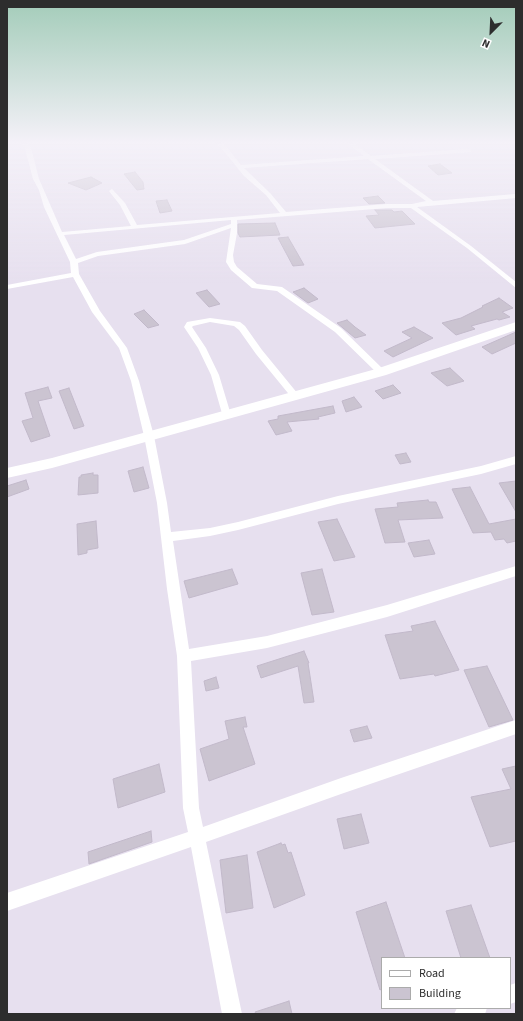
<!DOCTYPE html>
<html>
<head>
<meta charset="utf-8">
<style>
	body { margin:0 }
	#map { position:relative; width:523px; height:1021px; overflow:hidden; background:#e7e0ef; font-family:"Source Sans 3",sans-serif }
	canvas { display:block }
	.frame { position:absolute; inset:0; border:8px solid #2d2d2d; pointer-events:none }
	.legend { position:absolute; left:381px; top:957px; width:130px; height:52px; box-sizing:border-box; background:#fff; border:1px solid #ababab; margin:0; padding:5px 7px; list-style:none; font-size:12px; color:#2d2d2d }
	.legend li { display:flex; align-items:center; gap:8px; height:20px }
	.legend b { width:20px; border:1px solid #ababab }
	.north { position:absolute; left:471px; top:12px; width:40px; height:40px; -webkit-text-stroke:3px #fff; paint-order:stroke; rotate:204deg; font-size:11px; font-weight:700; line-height:16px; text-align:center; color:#2d2d2d }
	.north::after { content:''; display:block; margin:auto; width:14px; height:18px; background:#2d2d2d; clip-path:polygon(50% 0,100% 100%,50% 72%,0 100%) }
</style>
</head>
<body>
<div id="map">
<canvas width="523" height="1021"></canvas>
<div class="frame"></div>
<ul class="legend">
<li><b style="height:5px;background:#fff"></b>Road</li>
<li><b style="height:11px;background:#cbc4d1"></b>Building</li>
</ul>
<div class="north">N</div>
</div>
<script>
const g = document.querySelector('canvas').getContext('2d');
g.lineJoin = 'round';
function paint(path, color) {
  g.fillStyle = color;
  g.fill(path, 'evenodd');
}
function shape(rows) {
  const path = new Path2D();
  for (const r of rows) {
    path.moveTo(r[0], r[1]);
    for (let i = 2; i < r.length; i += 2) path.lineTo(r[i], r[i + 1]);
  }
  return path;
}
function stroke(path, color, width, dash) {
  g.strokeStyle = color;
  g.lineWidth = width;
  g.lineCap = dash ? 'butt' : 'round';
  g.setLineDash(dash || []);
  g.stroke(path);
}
const building = shape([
	[440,164,452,173,438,175,428,166,440,164],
	[135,172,143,182,144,189,137,190,124,174,135,172],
	[91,177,102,183,86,190,68,183,91,177],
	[378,196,385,203,369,204,363,198,378,196],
	[167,200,172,211,160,213,156,201,167,200],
	[375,210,392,210,394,212,402,211,415,224,375,228,366,216,379,215,375,210],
	[275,223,280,235,240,237,238,233,238,224,275,223],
	[288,237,304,265,293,266,278,238,288,237],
	[304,288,318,299,308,303,293,292,304,288],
	[207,290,220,304,209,307,196,293,207,290],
	[499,298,513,308,502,312,510,317,499,320,497,319,471,326,475,329,456,335,442,323,461,318,483,307,482,306,499,298],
	[144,310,159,325,148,328,134,314,144,310],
	[347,320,355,327,366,335,355,338,337,323,347,320],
	[414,327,433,338,393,357,384,351,412,338,402,332,414,327],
	[516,332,516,343,492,354,482,347,516,332],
	[450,368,464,381,447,386,431,373,450,368],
	[393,385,401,393,383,399,375,391,393,385],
	[48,387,52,398,38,401,50,436,31,442,22,421,33,418,25,393,48,387],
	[69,388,84,426,74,429,59,391,69,388],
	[354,397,362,407,346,412,342,401,354,397],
	[333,406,335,413,318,417,319,419,287,422,292,431,276,435,268,421,278,419,278,416,333,406],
	[406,453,411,462,400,464,395,455,406,453],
	[143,467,149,488,134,492,128,471,143,467],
	[93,473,93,475,98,475,98,493,78,495,79,477,81,477,81,475,93,473],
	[26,480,29,489,7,497,7,486,26,480],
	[516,481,516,512,499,483,516,481],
	[470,487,489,524,516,519,516,541,507,543,504,539,495,540,491,532,473,533,452,489,470,487],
	[428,500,429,502,436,502,443,518,398,520,405,542,385,543,375,509,398,507,397,503,428,500],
	[337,519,355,557,334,561,318,522,337,519],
	[96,521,98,548,87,550,87,553,78,555,77,524,96,521],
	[429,540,435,554,414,557,408,543,429,540],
	[232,569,238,584,189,598,184,581,232,569],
	[322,569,334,612,312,615,301,573,322,569],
	[435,621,459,670,435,676,434,674,400,679,385,635,413,631,411,626,435,621],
	[304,651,309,663,308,663,314,702,304,703,298,666,261,678,257,666,304,651],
	[487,666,513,720,489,727,464,670,487,666],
	[216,677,219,688,206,691,204,681,216,677],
	[245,717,247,727,243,727,255,764,209,781,200,749,229,739,225,721,245,717],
	[367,726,372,738,354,742,350,730,367,726],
	[159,764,165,792,118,808,113,779,159,764],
	[516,766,516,841,490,847,471,797,511,789,502,769,516,766],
	[361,814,369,843,344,849,337,819,361,814],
	[151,831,152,842,89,864,88,852,151,831],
	[281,843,282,845,285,844,288,853,291,852,305,895,274,908,257,852,281,843],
	[247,855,253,908,226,913,220,860,247,855],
	[386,902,405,958,382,958,382,989,380,990,356,912,386,902],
	[471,905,490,958,461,958,446,911,471,905],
	[289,1001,292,1014,256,1014,255,1012,289,1001]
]);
paint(building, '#cbc4d1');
stroke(building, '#c2b9ca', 1);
paint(shape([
	[20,141,26,141,31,148,39,179,62,232,131,226,120,205,109,191,112,189,125,203,137,225,280,213,266,195,244,176,224,151,214,141,219,141,228,149,241,165,364,156,345,141,350,141,371,156,469,149,471,150,471,152,375,159,433,201,516,194,516,198,417,207,471,246,516,282,516,288,467,248,411,208,387,208,237,220,237,233,233,255,234,262,237,267,257,284,282,287,341,328,384,370,385,372,381,375,378,374,335,332,277,291,252,288,231,270,226,262,231,228,185,244,98,256,78,263,79,274,100,311,127,348,139,381,154,436,167,503,171,532,210,528,238,522,338,496,481,466,516,456,516,464,481,474,338,504,238,530,210,536,173,541,189,649,267,636,387,605,516,566,516,576,387,617,267,648,191,661,199,808,203,827,341,778,516,720,516,734,341,794,206,842,242,1014,222,1014,191,847,7,911,7,893,188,832,183,808,177,656,167,589,157,503,144,436,131,381,119,348,92,312,73,277,7,289,7,285,71,273,70,262,44,207,39,190,33,179,25,148,20,141],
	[368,159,426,201,412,204,387,204,286,212,270,193,244,168,368,159],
	[231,220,231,224,184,240,97,252,76,259,64,235,231,220],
	[210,318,240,322,245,326,262,350,298,394,300,396,298,398,292,398,256,354,239,330,234,326,210,322,193,326,192,327,206,348,219,375,231,415,226,418,223,417,211,375,198,348,184,327,187,322,210,318],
	[516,983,516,1002,510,1004,510,985,516,983],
	[457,1008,487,1008,485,1014,454,1014,457,1008]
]), '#fff');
paint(shape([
	[516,322,516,330,386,375,52,468,7,478,7,468,52,458,376,369,516,322]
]), '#fff');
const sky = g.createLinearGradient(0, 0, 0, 284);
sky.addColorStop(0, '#a3ccb9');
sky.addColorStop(0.5, '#f4f1f8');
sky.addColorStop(1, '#f4f1f800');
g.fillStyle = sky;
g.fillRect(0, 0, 523, 284);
</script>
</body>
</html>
